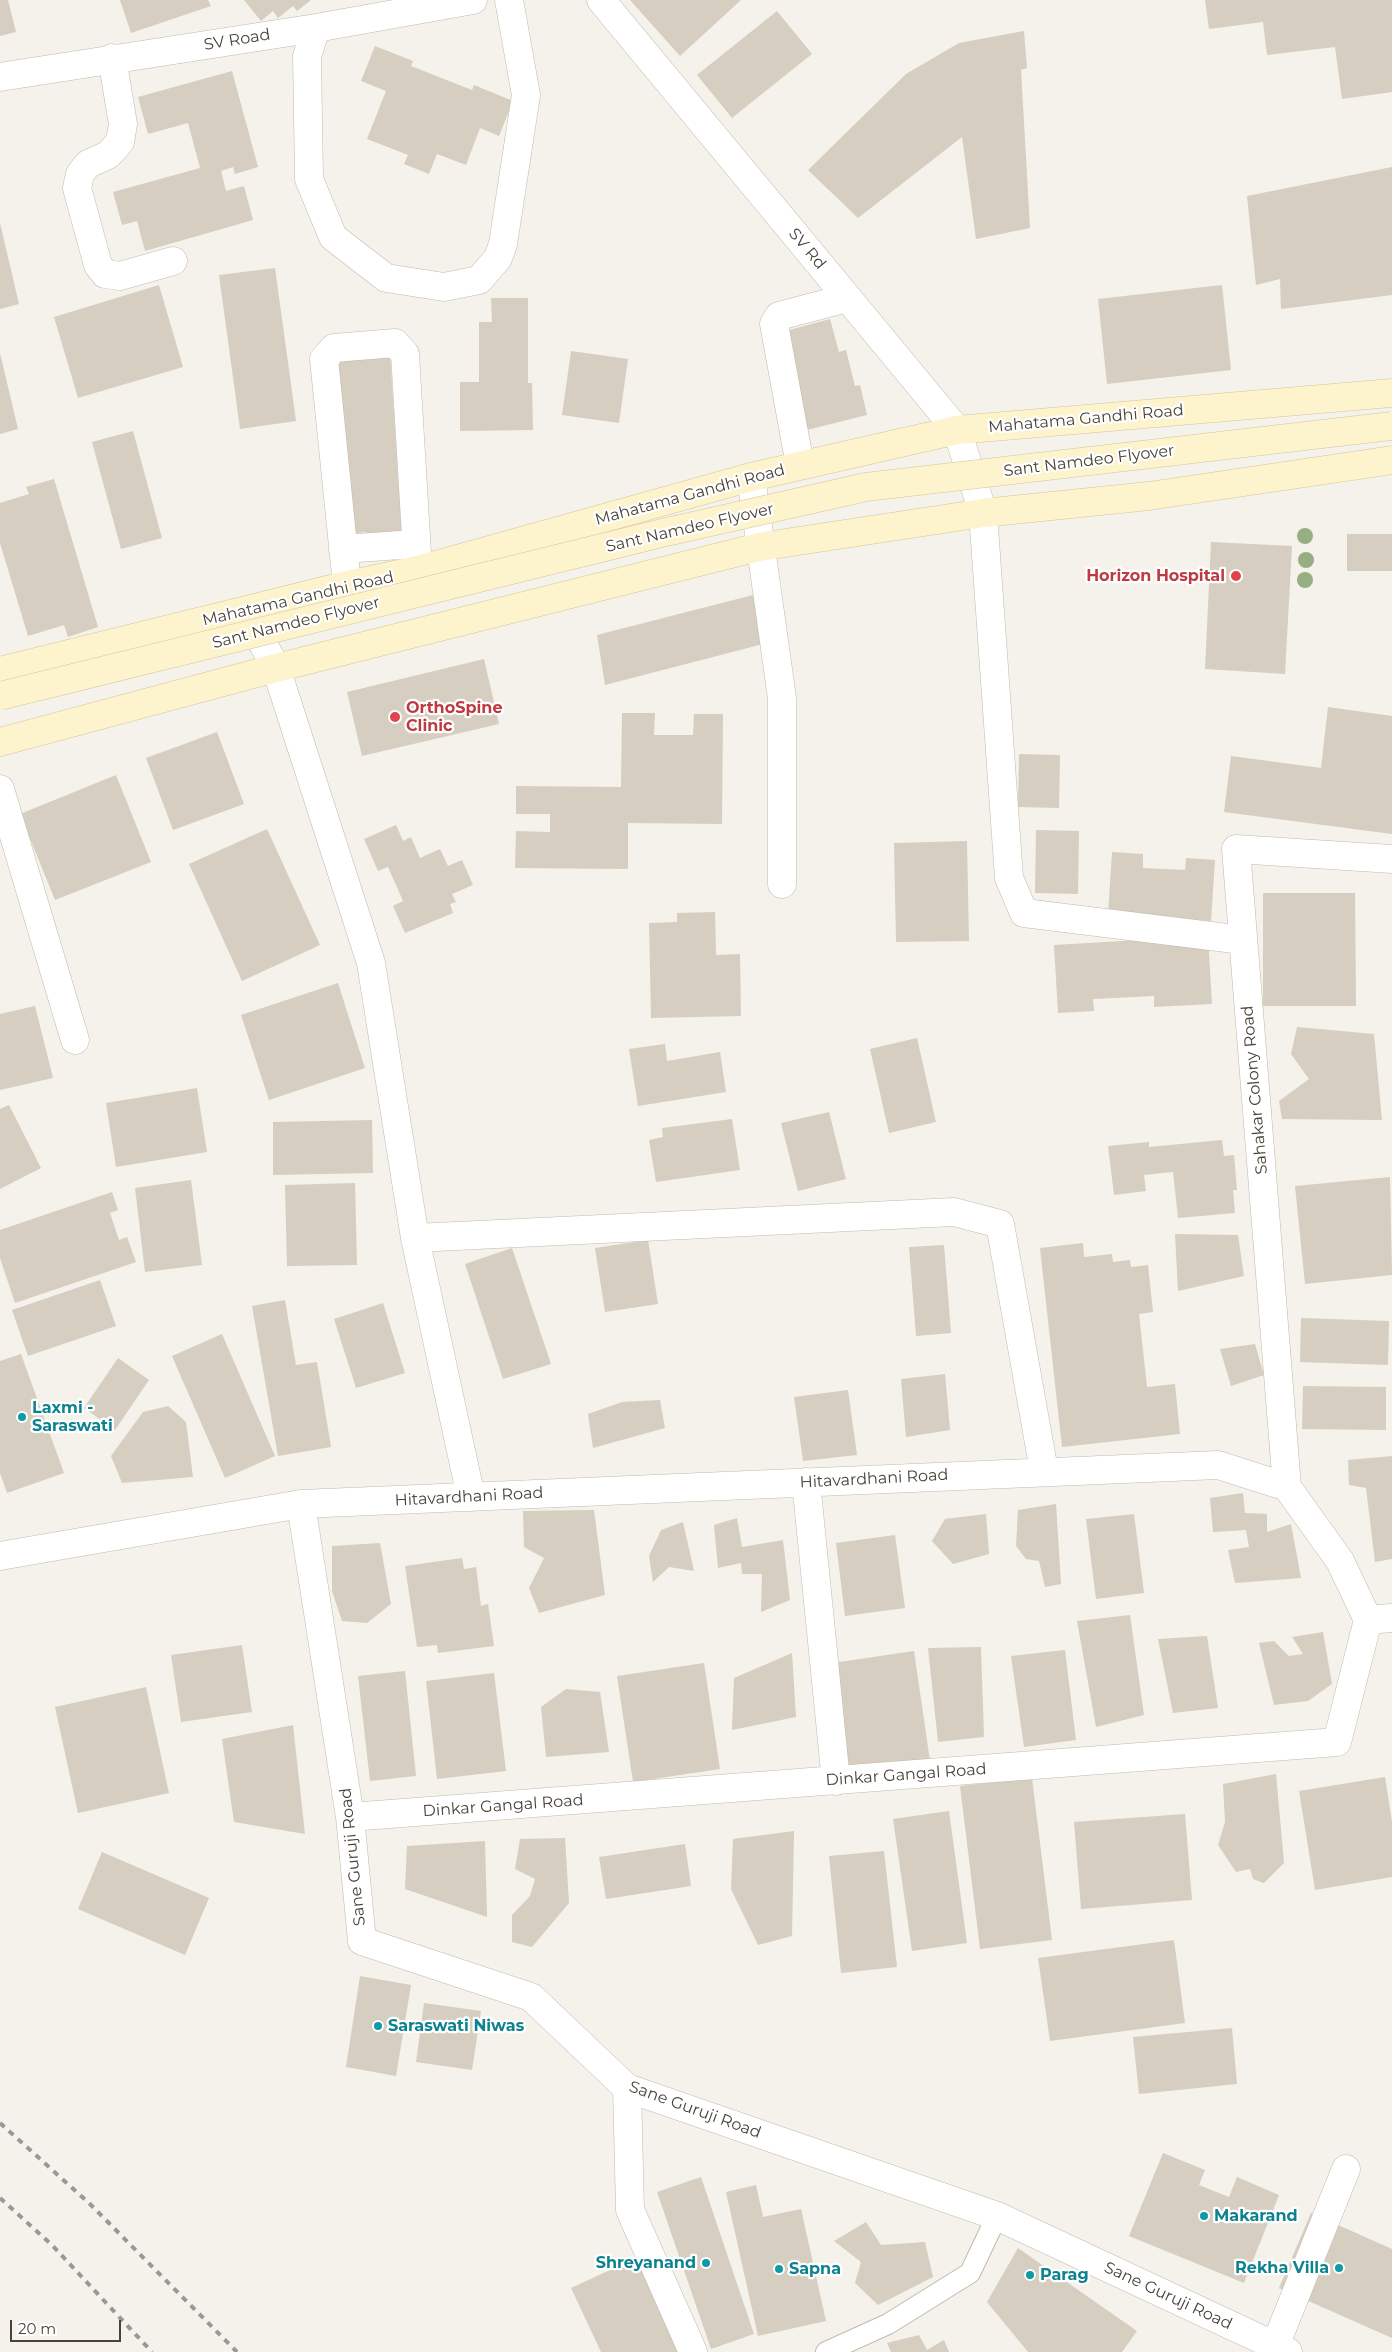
<!DOCTYPE html>
<html>
<head>
<meta charset="utf-8">
<style>
	body { margin:0 }
	#map { position:relative; width:1392px; height:2352px; overflow:hidden; background:#f4f2ea; font-family:Montserrat,sans-serif }
	canvas { display:block }
	.scale { position:absolute; left:10px; top:2320px; width:111px; height:22px; box-sizing:border-box; border:2px solid #484238; border-top:0; padding-left:6px; font-size:15px; line-height:18px; white-space:nowrap; color:#484238; -webkit-text-stroke:4px #fff; paint-order:stroke }
</style>
</head>
<body>
<div id="map">
<canvas width="1392" height="2352"></canvas>
<div class="scale">20 m</div>
</div>
<script>
const g = document.querySelector('canvas').getContext('2d');
g.lineJoin = 'round';
function paint(path, color) {
  g.fillStyle = color;
  g.fill(path, 'evenodd');
}
function shape(rows) {
  const path = new Path2D();
  for (const r of rows) {
    path.moveTo(r[0], r[1]);
    for (let i = 2; i < r.length; i += 2) path.lineTo(r[i], r[i + 1]);
  }
  return path;
}
function stroke(path, color, width, dash) {
  g.strokeStyle = color;
  g.lineWidth = width;
  g.lineCap = dash ? 'butt' : 'round';
  g.setLineDash(dash || []);
  g.stroke(path);
}
function drawText(font, color, halo, rows, align = 'center') {
  g.font = font + ' Montserrat,sans-serif';
  g.lineWidth = 4.5;
  g.setLineDash([]);
  g.textBaseline = 'middle';
  g.strokeStyle = halo;
  g.fillStyle = color;
  for (const [text, x, y, turn = 0] of rows) {
    g.save();
    g.translate(x, y);
    g.rotate((+turn || 0) * Math.PI / 180);
    g.textAlign = isNaN(turn) ? turn : align;
    if (halo) g.strokeText(text, 0, 0);
    g.fillText(text, 0, 0);
    g.restore();
  }
}
paint(shape([
	[0,0,8,0,16,32,0,36],
	[120,0,208,0,211,6,131,33],
	[244,0,311,0,297,11,293,6,278,18,273,11,261,21],
	[630,0,741,0,680,56],
	[1205,0,1392,0,1392,92,1342,99,1335,47,1267,55,1263,22,1209,29],
	[777,11,812,54,732,118,697,75],
	[1024,31,1027,68,1021,70,1030,228,976,239,962,137,858,218,808,170,906,74,959,43],
	[375,46,413,61,411,66,472,90,474,85,513,101,499,136,480,128,466,165,437,154,429,174,404,164,408,155,367,139,386,91,361,81],
	[232,71,258,167,235,174,233,167,221,171,226,191,244,186,253,220,145,251,137,221,122,225,113,192,200,168,188,123,148,134,138,97],
	[1392,167,1392,295,1281,309,1280,279,1256,285,1247,196],
	[0,223,19,304,0,309],
	[275,268,296,421,240,429,219,275],
	[159,285,183,367,78,398,54,317],
	[1222,285,1231,370,1107,384,1098,299],
	[491,298,528,298,528,383,532,383,533,430,460,431,460,382,479,382,479,322,492,322],
	[830,319,839,352,846,350,855,386,860,385,867,415,803,431,778,333],
	[571,351,628,359,619,423,562,415],
	[0,353,18,429,0,434],
	[390,353,402,537,367,540,366,532,348,534,333,360],
	[133,431,162,538,121,549,92,442],
	[54,479,98,627,68,637,64,625,28,636,0,543,0,503,29,494,26,487],
	[1347,534,1392,534,1392,571,1347,571],
	[1211,542,1292,546,1285,674,1205,669],
	[753,595,763,644,605,685,597,635],
	[484,659,499,724,362,756,347,692],
	[1328,707,1392,716,1392,834,1224,812,1231,756,1321,768],
	[622,713,655,713,654,735,693,735,694,714,723,714,722,824,628,823,628,869,515,868,516,831,550,832,550,814,516,814,516,786,621,787],
	[217,732,244,804,173,830,146,758],
	[1019,754,1060,755,1059,808,1018,807],
	[116,775,151,862,55,900,20,814],
	[396,825,403,841,411,837,420,858,440,849,448,866,462,860,473,885,452,894,456,902,450,904,453,913,405,933,393,906,403,901,388,867,378,871,364,839],
	[267,829,320,945,242,981,189,864],
	[1036,830,1079,831,1078,894,1035,893],
	[967,841,969,941,896,942,894,843],
	[1112,852,1143,854,1143,868,1185,870,1186,858,1215,860,1211,921,1108,915],
	[1263,893,1355,893,1356,1006,1263,1006],
	[715,912,716,955,740,954,741,1016,651,1018,649,923,677,922,677,913],
	[1208,936,1212,1004,1154,1007,1154,996,1093,999,1094,1011,1058,1013,1054,945],
	[338,983,365,1068,269,1100,241,1015],
	[35,1006,53,1078,0,1090,0,1014],
	[1297,1027,1374,1034,1382,1120,1282,1119,1279,1101,1309,1079,1291,1054],
	[917,1038,936,1122,889,1133,870,1049],
	[665,1044,667,1061,720,1052,726,1092,638,1106,629,1049],
	[197,1088,207,1152,116,1167,106,1103],
	[9,1105,41,1168,0,1189,0,1109],
	[829,1112,846,1179,798,1191,781,1123],
	[732,1119,740,1170,656,1182,649,1140,663,1137,662,1128],
	[372,1120,373,1173,273,1175,273,1122],
	[1222,1140,1224,1156,1234,1155,1237,1190,1233,1190,1235,1213,1178,1218,1173,1172,1144,1175,1146,1191,1114,1195,1108,1146,1149,1142,1149,1147],
	[1390,1177,1392,1275,1305,1284,1295,1186],
	[191,1180,202,1265,145,1272,135,1188],
	[355,1183,357,1265,287,1266,285,1185],
	[112,1192,118,1210,110,1213,119,1240,127,1237,136,1262,15,1303,0,1258,0,1230],
	[1175,1234,1238,1235,1244,1276,1178,1291],
	[648,1240,658,1304,605,1312,595,1248],
	[1083,1243,1084,1257,1112,1254,1113,1262,1130,1260,1131,1267,1148,1265,1153,1312,1139,1314,1147,1387,1175,1384,1180,1434,1062,1447,1040,1248],
	[944,1245,951,1333,916,1336,909,1247],
	[512,1248,551,1364,503,1379,465,1264],
	[100,1280,116,1326,28,1356,12,1310],
	[285,1300,296,1365,317,1362,331,1447,278,1456,252,1306],
	[383,1303,405,1373,356,1388,334,1319],
	[1301,1318,1389,1321,1388,1365,1300,1362],
	[222,1334,275,1456,225,1478,172,1356],
	[1255,1344,1264,1375,1231,1386,1220,1349],
	[21,1354,64,1473,7,1493,0,1473,0,1361],
	[118,1358,149,1380,115,1430,84,1408],
	[945,1374,950,1430,906,1437,901,1379],
	[1303,1386,1386,1387,1386,1430,1302,1429],
	[848,1390,857,1455,803,1461,794,1397],
	[660,1400,665,1428,593,1448,588,1414,622,1402],
	[168,1406,186,1422,193,1477,122,1483,111,1456,143,1412],
	[1392,1456,1392,1559,1375,1562,1366,1488,1349,1485,1348,1460],
	[1243,1493,1245,1513,1267,1514,1267,1532,1291,1524,1301,1578,1235,1583,1228,1550,1249,1547,1246,1530,1213,1532,1210,1498],
	[1056,1504,1061,1584,1045,1587,1039,1561,1026,1559,1016,1546,1018,1510],
	[594,1510,605,1595,539,1613,529,1588,544,1558,524,1547,523,1511],
	[986,1514,989,1554,953,1564,932,1541,945,1519],
	[1134,1514,1144,1593,1096,1599,1086,1519],
	[737,1518,742,1547,783,1540,790,1600,761,1612,762,1574,742,1574,741,1563,718,1568,714,1525],
	[683,1522,694,1571,669,1567,653,1582,649,1556,661,1530],
	[895,1535,905,1608,845,1616,836,1543],
	[380,1543,391,1604,367,1623,342,1621,332,1591,332,1546],
	[462,1558,464,1569,476,1567,481,1606,488,1604,494,1646,438,1653,437,1645,417,1647,405,1566],
	[1130,1615,1144,1715,1096,1727,1077,1621],
	[1323,1632,1332,1684,1308,1701,1274,1705,1259,1643,1274,1641,1289,1656,1303,1654,1292,1637],
	[1207,1636,1218,1708,1173,1713,1158,1639],
	[242,1645,252,1712,181,1722,171,1655],
	[981,1647,984,1737,938,1742,928,1648],
	[1065,1650,1076,1740,1024,1747,1011,1656],
	[914,1651,930,1761,842,1773,826,1664],
	[792,1653,796,1717,732,1730,734,1678],
	[704,1663,720,1769,633,1782,617,1676],
	[405,1671,416,1776,370,1781,358,1676],
	[494,1673,506,1771,437,1779,426,1681],
	[146,1687,169,1793,78,1813,55,1707],
	[566,1689,600,1692,609,1752,546,1757,541,1707],
	[293,1725,305,1834,234,1822,222,1739],
	[1276,1774,1284,1863,1264,1883,1253,1879,1250,1869,1236,1872,1218,1845,1225,1822,1223,1784],
	[1385,1777,1392,1822,1392,1877,1315,1890,1299,1791],
	[1032,1778,1052,1940,980,1949,960,1786],
	[949,1811,967,1943,912,1951,893,1819],
	[1185,1814,1192,1900,1081,1909,1074,1822],
	[794,1831,792,1936,758,1945,731,1889,733,1839],
	[565,1838,569,1903,532,1947,512,1942,512,1915,530,1896,535,1879,515,1869,520,1839],
	[485,1841,487,1917,405,1889,407,1846],
	[685,1844,691,1886,606,1899,599,1857],
	[884,1851,897,1967,841,1973,829,1856],
	[102,1852,209,1898,185,1955,78,1909],
	[1174,1940,1185,2023,1050,2041,1038,1958],
	[360,1976,411,1985,396,2076,346,2067],
	[424,2003,481,2011,472,2070,416,2062],
	[1232,2028,1237,2084,1139,2094,1133,2037],
	[1163,2153,1205,2170,1199,2185,1229,2197,1237,2177,1279,2195,1244,2283,1129,2236],
	[701,2177,754,2334,711,2349,657,2192],
	[756,2185,763,2217,801,2209,826,2321,758,2336,726,2192],
	[1311,2213,1392,2249,1392,2338,1279,2288],
	[866,2222,881,2245,925,2242,933,2277,878,2305,855,2283,861,2262,834,2241],
	[1018,2248,1137,2331,1122,2352,1028,2352,987,2302],
	[636,2258,680,2352,601,2352,571,2288],
	[919,2335,927,2350,944,2340,949,2352,891,2352,887,2343]
]), '#d6cec0');
const lane = shape([
	[826,2352,888,2324,970,2273,997,2216]
]);
const street = shape([
	[601,0,957,430,983,513,1009,878,1024,913,1243,940],
	[316,28,307,56,309,179,333,237,386,278,444,287,479,280,498,258,503,244,526,95,509,0],
	[112,58,123,124,120,142,108,155,88,164,80,174,77,188,98,265,105,274,120,276,173,261],
	[0,77,316,28,473,0],
	[800,465,774,324,779,316,847,298],
	[751,477,782,698,782,884],
	[343,549,415,544],
	[347,585,324,359,334,348,395,343,405,354,418,570],
	[246,612,276,668,371,963,415,1238,471,1497],
	[0,789,75,1040],
	[415,1238,954,1212,1000,1224,1044,1471],
	[806,1482,836,1781],
	[1287,1487,1236,849,1392,859],
	[301,1504,350,1817,362,1941,531,1997,627,2088,997,2216,1288,2352],
	[0,1556,301,1504,1218,1465,1287,1487,1340,1561,1368,1620],
	[1368,1620,1392,1618],
	[350,1817,1337,1742,1368,1620],
	[627,2088,630,2210,693,2352],
	[1275,2346,1346,2169]
]);
const secondary = shape([
	[0,671,347,585,418,570,751,477,957,430,1392,393],
	[0,742,276,668,759,547,983,513,1149,496,1392,460]
]);
stroke(lane, '#c0baad', 22);
stroke(street, '#c0baad', 29);
stroke(secondary, '#d2c69b', 29);
stroke(lane, '#fff', 20);
stroke(street, '#fff', 28);
stroke(secondary, '#fdf3cc', 28);
stroke(shape([
	[0,2123,89,2203,237,2352],
	[0,2198,52,2245,152,2352]
]), '#989898', 4, [6, 6]);
const secondaryBridge = shape([
	[0,696,662,533,866,487,1392,426]
]);
stroke(secondaryBridge, '#d2c69b', 29, []);
stroke(secondaryBridge, '#fdf3cc', 28);
g.fillStyle = '#95af82';
for (const [x, y] of [
	[1305,536],
	[1306,560],
	[1305,580]
]) {
  g.beginPath();
  g.arc(x, y, 8, 0, 2 * Math.PI);
  g.fill();
}
for (const [x, y, r, color] of [
	[1236,576,6,"#e0444e"],
	[395,717,6,"#e0444e"],
	[22,1417,5,"#0f9aa8"],
	[378,2026,5,"#0f9aa8"],
	[1204,2216,5,"#0f9aa8"],
	[706,2263,5,"#0f9aa8"],
	[1339,2268,5,"#0f9aa8"],
	[779,2269,5,"#0f9aa8"],
	[1030,2275,5,"#0f9aa8"]
]) {
  const dot = new Path2D();
  dot.arc(x, y, r, 0, 2 * Math.PI);
  g.fillStyle = color;
  g.fill(dot);
  stroke(dot, '#fff', 2);
}
drawText('16px', '#484238', '#fff', [
	["SV Road",237,40,-9],
	["SV Rd",807,249,50],
	["Mahatama Gandhi Road",1086,419,-5],
	["Sant Namdeo Flyover",1089,461,-7],
	["Mahatama Gandhi Road",690,495,-15],
	["Sant Namdeo Flyover",690,528,-13],
	["Mahatama Gandhi Road",298,599,-13],
	["Sant Namdeo Flyover",296,623,-14],
	["Sahakar Colony Road",1255,1090,-95],
	["Hitavardhani Road",874,1479,-3],
	["Hitavardhani Road",469,1497,-3],
	["Dinkar Gangal Road",906,1775,-4],
	["Dinkar Gangal Road",503,1806,-4],
	["Sane Guruji Road",353,1857,-96],
	["Sane Guruji Road",695,2110,20],
	["Sane Guruji Road",1168,2296,25]
]);
drawText('bold 16px', '#be3a42', '#fff', [
	["Horizon Hospital",1225,576],
	["OrthoSpine",406,708,"left"],
	["Clinic",406,726,"left"]
], 'right');
drawText('bold 16px', '#0d838f', '#fff', [
	["Laxmi -",32,1408],
	["Saraswati",32,1426],
	["Saraswati Niwas",388,2026],
	["Makarand",1214,2216],
	["Shreyanand",696,2263,"right"],
	["Rekha Villa",1329,2268,"right"],
	["Sapna",789,2269],
	["Parag",1040,2275]
], 'left');
</script>
</body>
</html>
